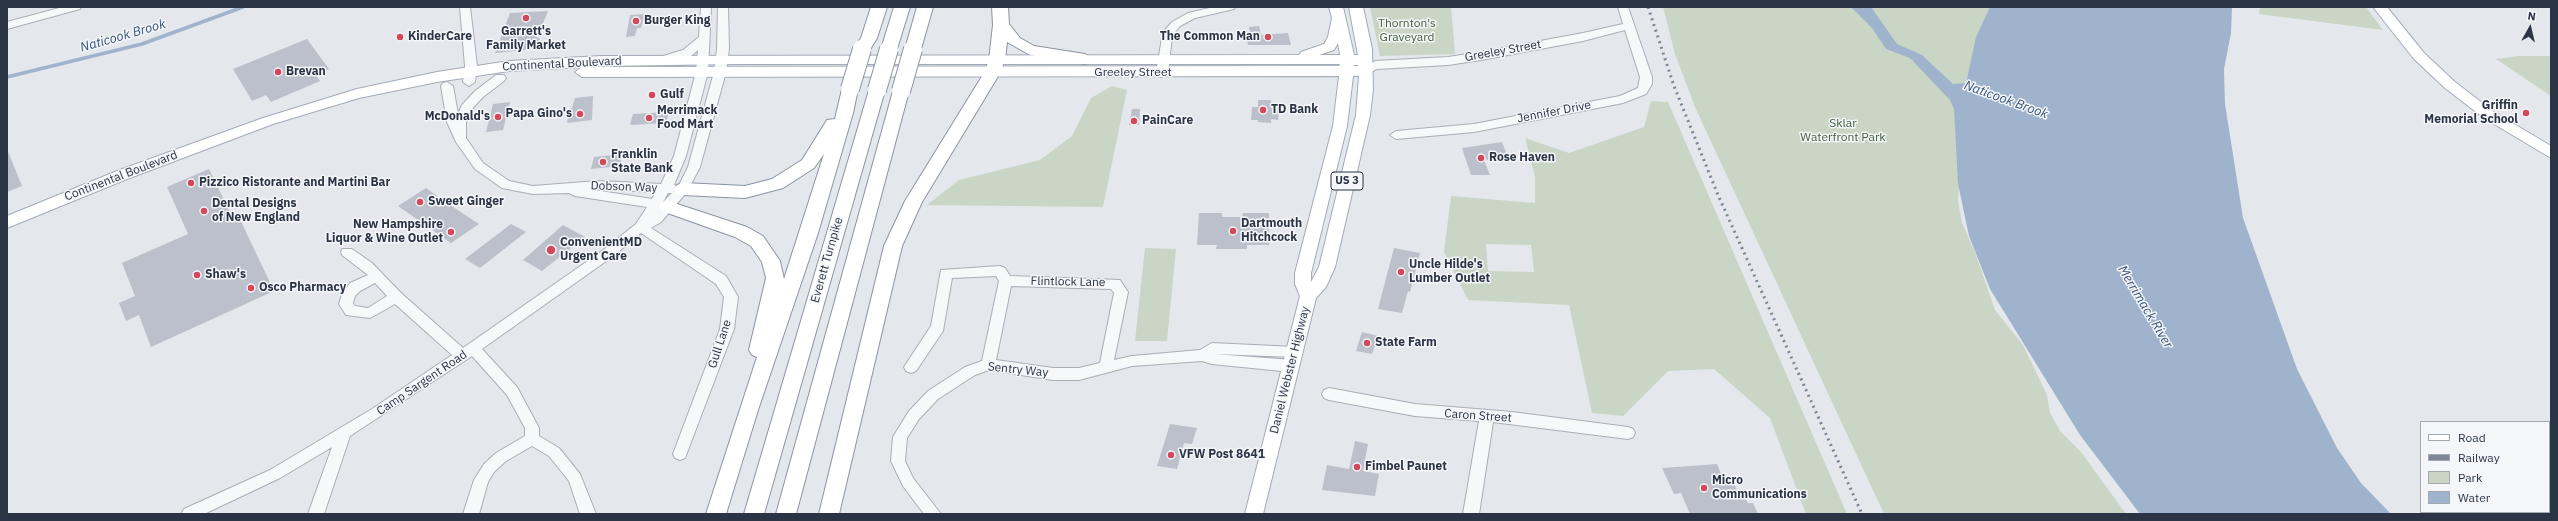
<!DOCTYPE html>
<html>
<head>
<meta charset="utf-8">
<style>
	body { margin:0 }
	#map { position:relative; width:2558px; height:521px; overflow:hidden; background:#e4e7ec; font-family:"IBM Plex Sans",sans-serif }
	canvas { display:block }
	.frame { position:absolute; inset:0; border:8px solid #2b3445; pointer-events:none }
	.legend { position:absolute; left:2420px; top:421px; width:130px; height:92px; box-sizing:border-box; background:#f4f6f9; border:1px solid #a4a8b1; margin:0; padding:5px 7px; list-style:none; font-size:12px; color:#2b3445 }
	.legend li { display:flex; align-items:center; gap:8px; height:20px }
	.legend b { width:20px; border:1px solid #a4a8b1 }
	.north { position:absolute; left:2510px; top:8px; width:40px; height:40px; -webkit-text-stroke:3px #f4f6f9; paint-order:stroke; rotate:8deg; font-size:11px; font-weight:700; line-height:16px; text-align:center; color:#2b3445 }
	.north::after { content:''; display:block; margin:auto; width:14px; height:18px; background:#2b3445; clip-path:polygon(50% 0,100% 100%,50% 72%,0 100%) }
</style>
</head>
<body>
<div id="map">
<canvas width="2558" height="521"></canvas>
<div class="frame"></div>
<ul class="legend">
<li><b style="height:5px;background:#fff"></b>Road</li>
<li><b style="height:5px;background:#7d8696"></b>Railway</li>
<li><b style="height:11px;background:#c9d6c5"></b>Park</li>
<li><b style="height:11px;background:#9fb4cc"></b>Water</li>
</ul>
<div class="north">N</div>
</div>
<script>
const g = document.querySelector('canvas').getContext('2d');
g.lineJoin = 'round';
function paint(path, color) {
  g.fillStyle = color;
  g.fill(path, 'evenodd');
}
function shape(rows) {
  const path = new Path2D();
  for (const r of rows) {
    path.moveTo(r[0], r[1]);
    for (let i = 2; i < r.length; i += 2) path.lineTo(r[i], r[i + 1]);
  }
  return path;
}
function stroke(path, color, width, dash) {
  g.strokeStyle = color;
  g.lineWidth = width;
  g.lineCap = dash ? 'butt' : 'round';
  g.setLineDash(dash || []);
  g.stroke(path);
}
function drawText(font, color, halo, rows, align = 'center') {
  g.font = font + ' "IBM Plex Sans",sans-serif';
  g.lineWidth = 3;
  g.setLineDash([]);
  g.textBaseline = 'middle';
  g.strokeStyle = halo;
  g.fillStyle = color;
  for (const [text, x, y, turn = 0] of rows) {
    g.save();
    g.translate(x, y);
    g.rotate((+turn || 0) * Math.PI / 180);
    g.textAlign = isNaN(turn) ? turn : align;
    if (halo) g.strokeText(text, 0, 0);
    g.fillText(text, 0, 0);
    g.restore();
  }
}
paint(shape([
	[1370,7,1451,7,1455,54,1380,56],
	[1663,7,2000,7,1965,84,1958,201,1962,223,1976,255,1995,310,2023,345,2047,395,2050,413,2060,431,2081,452,2126,514,1884,514,1695,107,1675,54],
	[2260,7,2366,7,2383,30,2259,14],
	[2518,56,2551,56,2551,96,2496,59],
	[1112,86,1127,90,1103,207,927,205,959,180,1040,160,1072,136,1091,98],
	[1651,101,1668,102,1847,514,1806,514,1770,418,1714,369,1668,371,1623,416,1592,413,1569,305,1468,300,1444,252,1451,196,1535,203,1535,177,1525,138,1569,153,1644,127],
	[1486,244,1531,245,1534,272,1488,271],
	[1145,248,1176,249,1167,341,1135,341]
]), '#c9d6c5');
paint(shape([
	[1851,7,1871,7,1897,44,1922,55,1953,84,1966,83,1976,37,1990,7,2232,7,2231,33,2224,69,2225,104,2243,218,2297,369,2337,448,2361,483,2391,514,2140,514,2080,435,1990,289,1969,236,1958,184,1954,109,1950,100,1910,58,1886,49,1872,28]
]), '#9fb4cc');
stroke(shape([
	[7,77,142,44,243,7]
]), '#9fb4cc', 3.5);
paint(shape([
	[548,11,537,38,540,38,536,49,495,53,510,13],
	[645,14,641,28,637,28,635,36,626,37,630,15],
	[1259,26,1261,35,1288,33,1291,45,1248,45,1246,35,1250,34,1249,27],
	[307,39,329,69,316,75,320,81,271,102,266,95,252,101,233,69],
	[593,96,592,120,567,123,569,109,572,108,575,98],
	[1258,100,1271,100,1271,108,1279,108,1278,120,1271,119,1271,123,1258,122,1258,120,1251,120,1252,107,1258,107],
	[510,102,503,130,486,132,493,104],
	[1132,109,1140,109,1139,125,1129,125],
	[669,112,666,123,630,125,633,114],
	[1502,142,1508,157,1484,160,1490,175,1471,175,1462,148],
	[7,149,22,186,7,192],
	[622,154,620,166,591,169,594,157],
	[209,169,232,216,237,213,274,291,151,347,139,315,126,321,119,303,135,296,122,263,188,234,167,187],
	[426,188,447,203,479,224,451,243,398,206],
	[1199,213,1222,213,1222,217,1242,217,1243,213,1269,213,1269,245,1247,245,1247,249,1216,249,1217,245,1197,245],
	[511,224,526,232,480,268,465,259],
	[563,225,585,237,542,271,523,260],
	[1394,248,1420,253,1410,292,1408,291,1402,313,1378,309],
	[1362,332,1378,336,1372,354,1356,351],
	[1170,424,1197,428,1192,444,1184,443,1177,469,1157,466],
	[1355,441,1368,444,1363,471,1379,474,1375,496,1322,490,1327,465,1349,469],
	[1717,464,1725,484,1733,482,1739,494,1743,493,1748,503,1753,503,1758,514,1690,514,1681,493,1674,494,1662,468]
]), '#bbc0ca');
const minor = shape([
	[63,7,81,7,80,9,7,29,7,22,63,7],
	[460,7,470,7,477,66,475,82,469,86,463,82,465,66,460,7],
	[701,7,711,7,708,72,686,156,674,185,678,187,688,167,714,72,717,49,718,7,728,7,729,49,726,72,700,167,687,192,661,222,651,228,726,276,738,297,734,329,685,458,680,460,675,458,673,454,720,329,724,297,716,284,641,233,612,257,482,349,517,387,539,428,539,436,559,448,580,474,596,514,580,514,569,481,549,456,532,446,506,461,494,472,488,482,479,514,463,514,474,480,484,464,496,453,525,436,525,428,507,395,472,356,350,436,324,514,308,514,332,447,280,478,204,514,181,514,184,509,270,470,372,409,452,355,395,304,370,318,346,315,339,304,342,294,350,283,368,275,342,255,341,252,342,249,352,249,372,263,401,293,463,348,602,251,636,224,647,207,575,196,569,193,533,194,502,188,475,169,456,142,447,122,441,86,443,83,447,82,453,86,458,114,462,105,475,91,496,75,504,75,506,78,504,81,483,97,471,110,466,122,466,138,483,163,509,181,533,186,598,181,661,184,674,156,696,72,698,50,691,56,664,64,658,60,660,57,683,50,699,37,701,7],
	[598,189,656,192,652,199,594,190,598,189],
	[668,193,672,193,663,202,668,193],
	[375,283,387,296,368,308,355,306,353,303,355,296,360,291,375,283],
	[1214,7,1235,7,1234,9,1195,18,1180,26,1172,36,1168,73,1162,77,1158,76,1156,73,1163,32,1172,22,1188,13,1214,7],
	[1618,7,1628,7,1652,77,1652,84,1646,94,1623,103,1474,132,1396,139,1390,135,1396,131,1474,124,1620,96,1638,88,1640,77,1625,30,1583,41,1481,60,1448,65,1377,69,1365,75,1359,71,1375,61,1448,57,1481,52,1583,33,1623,24,1618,7],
	[1000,266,1005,268,1010,276,1120,280,1128,292,1114,360,1132,356,1200,350,1212,343,1295,347,1300,348,1302,352,1300,356,1295,357,1214,354,1292,360,1297,362,1299,366,1297,370,1292,372,1212,364,1202,361,1132,366,1079,380,1053,380,989,370,975,375,938,399,919,419,907,438,905,461,913,478,941,514,924,514,903,486,891,461,893,437,909,411,928,391,965,367,982,361,999,281,996,276,952,278,943,331,916,371,911,373,906,371,904,367,931,326,941,270,1000,266],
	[1011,286,1111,289,1114,293,1100,363,1079,368,1053,368,996,360,1011,286],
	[1329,388,1415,404,1512,412,1628,427,1633,429,1635,433,1633,437,1628,439,1493,422,1479,514,1463,514,1479,421,1415,416,1329,400,1324,398,1322,394,1324,390,1329,388]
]);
const major = shape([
	[1329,7,1343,7,1354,55,1358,55,1349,7,1363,7,1372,49,1373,90,1370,115,1335,267,1326,287,1316,298,1263,514,1245,514,1300,296,1295,284,1295,273,1333,126,1339,76,582,77,575,72,582,67,1339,66,1340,64,737,64,602,66,509,71,437,82,359,98,273,124,127,179,7,228,7,216,117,171,263,118,357,89,437,72,509,61,602,56,1299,55,1301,52,1324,44,1328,37,1332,18,1329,7],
	[1338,43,1340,55,1319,55,1334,50,1338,43],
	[1354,65,1358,65,1358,66,1353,66,1354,65],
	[1353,76,1359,76,1356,115,1319,267,1311,282,1311,273,1347,126,1353,76],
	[2373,7,2387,7,2424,53,2455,82,2494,112,2551,146,2551,158,2484,118,2445,88,2414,59,2373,7]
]);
const highway = shape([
	[871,7,887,7,877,38,868,53,862,54,854,49,861,38,871,7],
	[894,7,910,7,897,49,889,54,881,49,894,7],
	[917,7,933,7,921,49,913,54,905,49,917,7],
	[992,7,1008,7,1009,24,1020,38,1034,46,1085,54,1093,59,1085,64,1030,55,1007,42,1005,60,1000,73,922,202,902,246,839,514,819,514,884,246,905,201,984,73,989,60,993,25,992,7],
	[850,84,856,85,858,89,853,113,818,233,758,410,726,514,706,514,757,357,752,355,749,350,766,278,762,262,751,246,735,237,662,211,659,207,662,203,668,201,747,227,763,236,780,261,784,279,824,154,814,168,783,188,745,198,683,195,677,193,674,189,677,185,683,183,745,186,772,179,802,160,827,120,835,119,842,89,844,85,850,84],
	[877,85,883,86,885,90,764,514,744,514,869,90,871,86,877,85],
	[901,86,907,87,909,91,796,514,776,514,893,91,895,87,901,86]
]);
stroke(minor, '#a9aeb7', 2);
stroke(major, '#a3abb8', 2);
stroke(highway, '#8b94a3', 2);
paint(minor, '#f7f8fa');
paint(major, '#fff');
paint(highway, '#fff');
stroke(shape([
	[1648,7,1674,86,1718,195,1862,514]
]), '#7d8696', 3, [2, 4]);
const highwayBridge = shape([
	[850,89,862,49],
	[877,90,889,49],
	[901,91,913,49]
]);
stroke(highwayBridge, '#8b94a3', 20, []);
stroke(highwayBridge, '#fff', 18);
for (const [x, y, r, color] of [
	[526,18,4,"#d1495b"],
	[636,21,4,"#d1495b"],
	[400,37,4,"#d1495b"],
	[1268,37,4,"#d1495b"],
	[278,72,4,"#d1495b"],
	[652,95,4,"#d1495b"],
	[1263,110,4,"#d1495b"],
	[2526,113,4,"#d1495b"],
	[580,114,4,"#d1495b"],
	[498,117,4,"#d1495b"],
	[649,118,4,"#d1495b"],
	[1134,121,4,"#d1495b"],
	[1481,158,4,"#d1495b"],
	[603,162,4,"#d1495b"],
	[191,183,4,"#d1495b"],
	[420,202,4,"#d1495b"],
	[204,211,4,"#d1495b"],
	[1233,231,4,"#d1495b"],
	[451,232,4,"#d1495b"],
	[551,250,5,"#d1495b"],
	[1401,272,4,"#d1495b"],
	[197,275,4,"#d1495b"],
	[251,288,4,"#d1495b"],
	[1367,343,4,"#d1495b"],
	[1171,455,4,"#d1495b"],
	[1357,467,4,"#d1495b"],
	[1704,488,4,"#d1495b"]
]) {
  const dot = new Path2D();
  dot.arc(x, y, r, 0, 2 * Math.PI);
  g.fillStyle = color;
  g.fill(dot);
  stroke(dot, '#f4f6f9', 1.5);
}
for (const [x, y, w] of [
	[1347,181,32]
]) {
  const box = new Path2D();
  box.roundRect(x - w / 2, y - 9, w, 18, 3);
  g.fillStyle = '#f4f6f9';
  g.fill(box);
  stroke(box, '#2b3445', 1);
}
drawText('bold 11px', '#2b3445', null, [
	["US 3",1347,181]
]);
drawText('bold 12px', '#2b3445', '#f4f6f9', [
	["Burger King",644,21],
	["Garrett's",526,32,"center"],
	["Family Market",526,46,"center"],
	["KinderCare",408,37],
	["The Common Man",1260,37,"right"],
	["Brevan",286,72],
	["Gulf",660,95],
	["Griffin",2518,106,"right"],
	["Memorial School",2518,120,"right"],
	["TD Bank",1271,110],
	["Merrimack",657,111],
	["Food Mart",657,125],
	["Papa Gino's",572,114,"right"],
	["McDonald's",490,117,"right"],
	["PainCare",1142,121],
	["Franklin",611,155],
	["State Bank",611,169],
	["Rose Haven",1489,158],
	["Pizzico Ristorante and Martini Bar",199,183],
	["Sweet Ginger",428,202],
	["Dental Designs",212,204],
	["of New England",212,218],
	["Dartmouth",1241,224],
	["Hitchcock",1241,238],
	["New Hampshire",443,225,"right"],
	["Liquor & Wine Outlet",443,239,"right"],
	["ConvenientMD",560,243],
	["Urgent Care",560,257],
	["Uncle Hilde's",1409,265],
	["Lumber Outlet",1409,279],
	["Shaw's",205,275],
	["Osco Pharmacy",259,288],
	["State Farm",1375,343],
	["VFW Post 8641",1179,455],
	["Fimbel Paunet",1365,467],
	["Micro",1712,481],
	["Communications",1712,495]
], 'left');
drawText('12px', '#3f6138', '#f4f6f9', [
	["Thornton's",1407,24],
	["Graveyard",1407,38],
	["Sklar",1843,124],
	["Waterfront Park",1843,138]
]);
drawText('12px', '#2b3445', '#f4f6f9', [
	["Greeley Street",1503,51,-10],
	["Continental Boulevard",562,64,-3],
	["Greeley Street",1133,73],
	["Jennifer Drive",1554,112,-11],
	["Continental Boulevard",121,176,-21],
	["Dobson Way",624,187,2],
	["Everett Turnpike",827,260,-74],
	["Flintlock Lane",1068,282,1],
	["Gull Lane",720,344,-72],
	["Sentry Way",1018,370,6],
	["Daniel Webster Highway",1290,370,-76],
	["Camp Sargent Road",422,383,-34],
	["Caron Street",1478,416,4]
]);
drawText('italic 13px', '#34527a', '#f4f6f9', [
	["Naticook Brook",123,36,-16],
	["Naticook Brook",2006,100,20],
	["Merrimack River",2145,307,59]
]);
</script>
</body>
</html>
